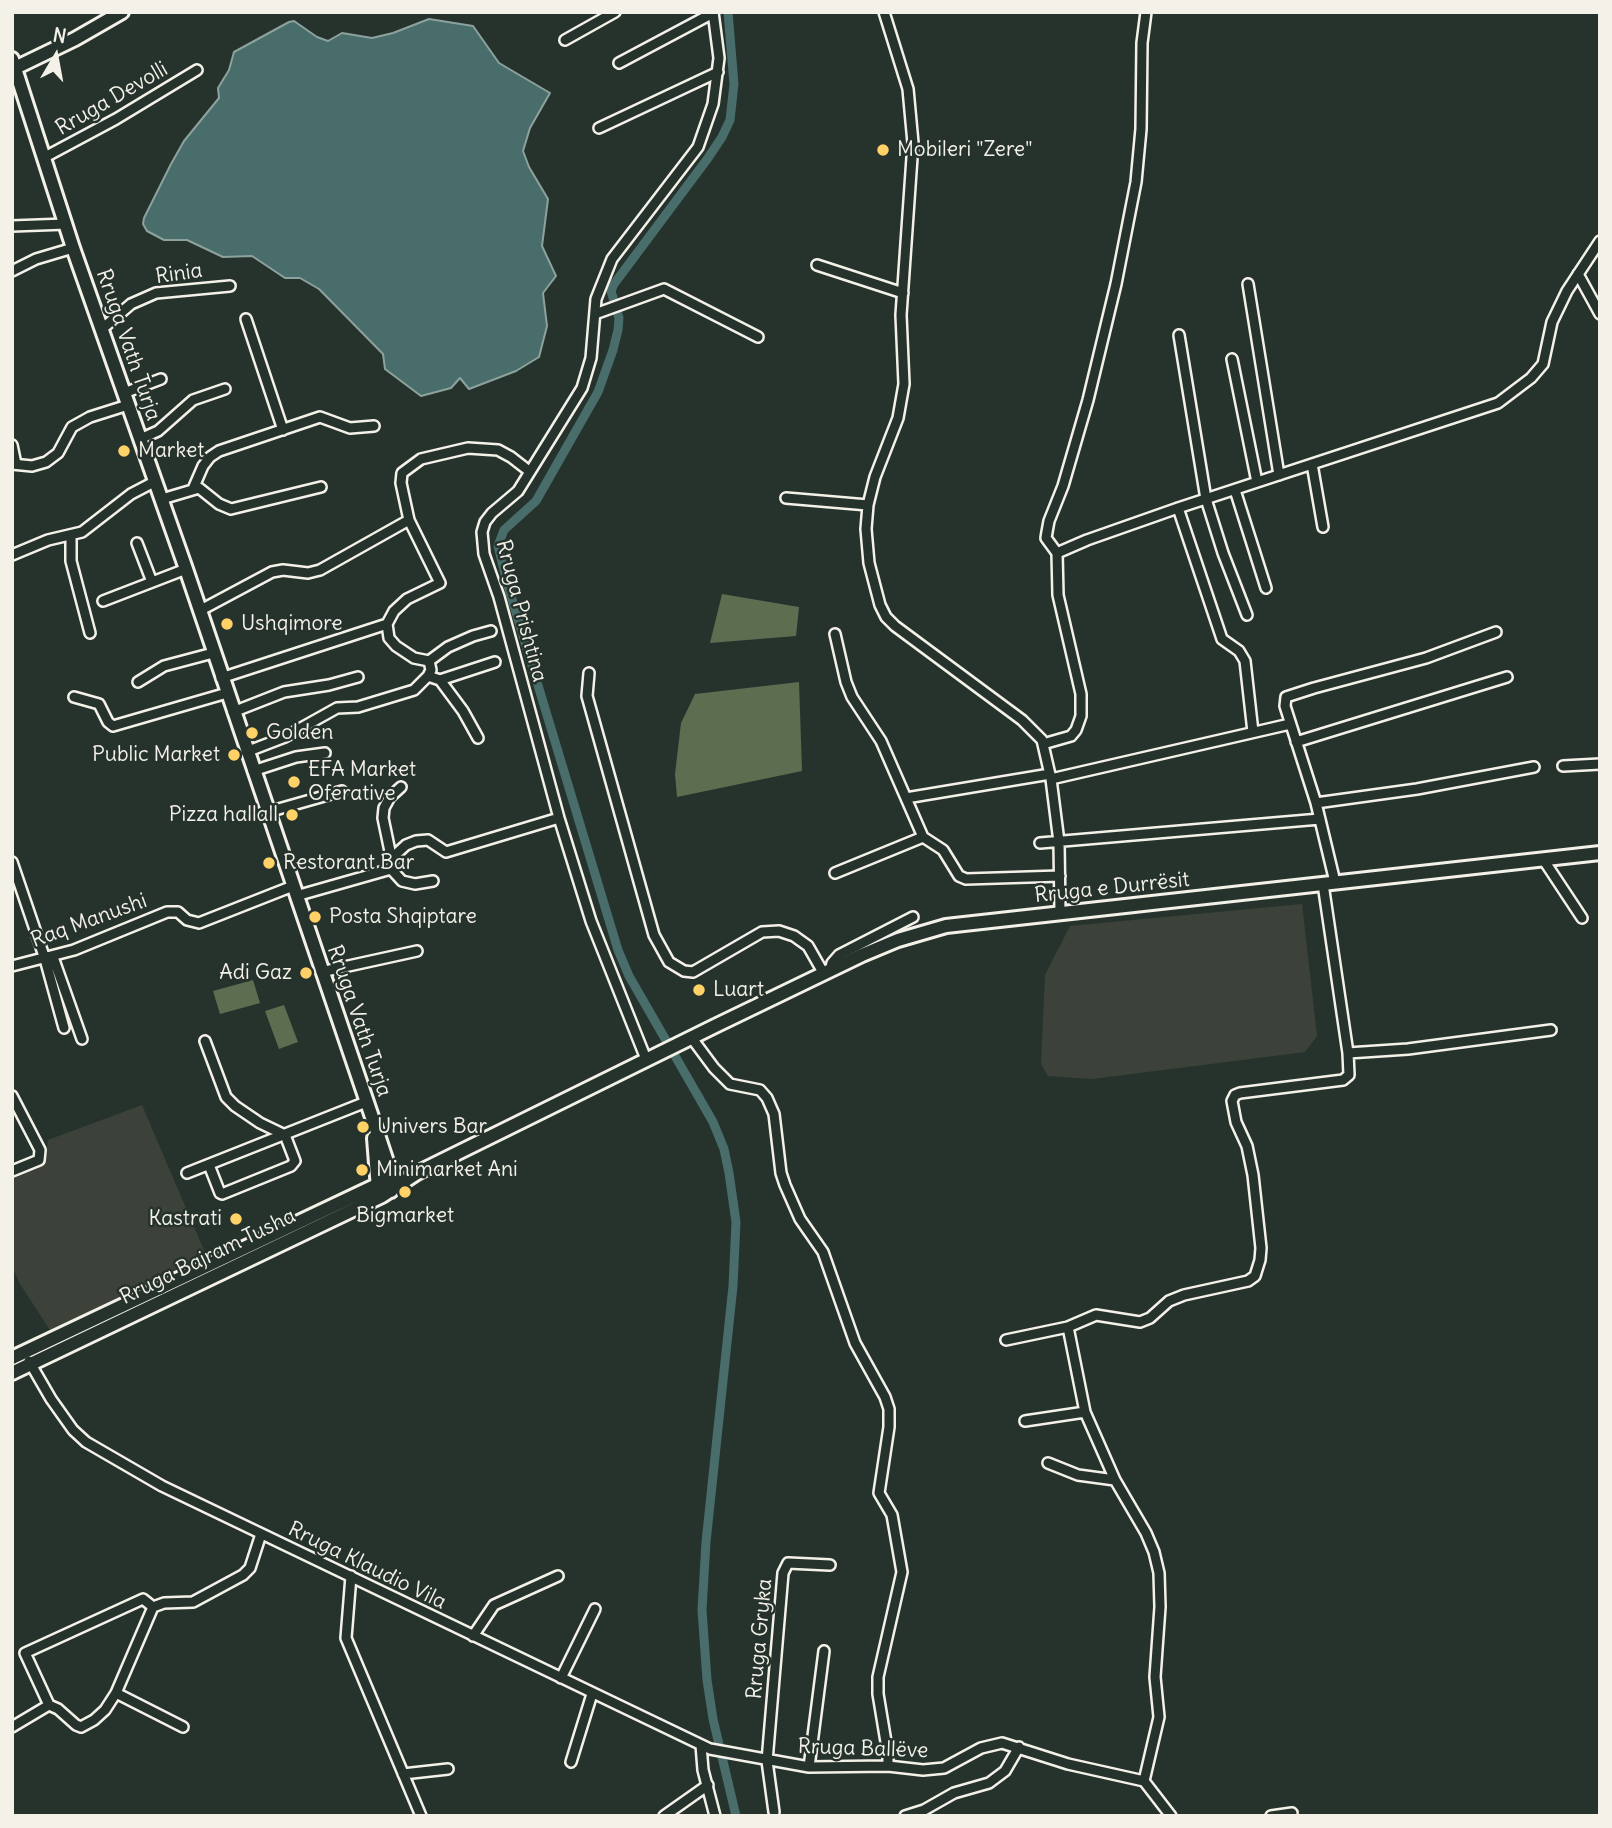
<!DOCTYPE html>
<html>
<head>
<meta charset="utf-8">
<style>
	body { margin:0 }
	#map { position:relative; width:1612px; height:1828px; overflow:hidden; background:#26332d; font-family:Delius,sans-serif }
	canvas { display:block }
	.frame { position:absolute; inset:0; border:14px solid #f4f1e8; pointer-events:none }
	.north { position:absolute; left:21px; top:21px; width:70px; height:70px; -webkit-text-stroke:5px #26332d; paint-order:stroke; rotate:10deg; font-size:19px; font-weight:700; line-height:28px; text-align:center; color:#f4f1e8 }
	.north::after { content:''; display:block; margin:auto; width:24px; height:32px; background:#f4f1e8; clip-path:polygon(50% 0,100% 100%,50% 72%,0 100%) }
</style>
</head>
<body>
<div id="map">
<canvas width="1612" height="1828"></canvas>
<div class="frame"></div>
<div class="north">N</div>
</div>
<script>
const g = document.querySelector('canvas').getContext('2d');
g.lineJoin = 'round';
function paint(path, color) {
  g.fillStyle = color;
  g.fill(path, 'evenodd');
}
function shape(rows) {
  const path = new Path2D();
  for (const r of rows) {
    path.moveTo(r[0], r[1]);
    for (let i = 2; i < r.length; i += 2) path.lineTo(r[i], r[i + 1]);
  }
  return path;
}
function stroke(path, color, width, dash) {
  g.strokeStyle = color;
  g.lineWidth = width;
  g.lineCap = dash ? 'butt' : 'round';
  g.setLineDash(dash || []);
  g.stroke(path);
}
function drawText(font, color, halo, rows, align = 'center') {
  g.font = font + ' Delius,sans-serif';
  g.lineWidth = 5;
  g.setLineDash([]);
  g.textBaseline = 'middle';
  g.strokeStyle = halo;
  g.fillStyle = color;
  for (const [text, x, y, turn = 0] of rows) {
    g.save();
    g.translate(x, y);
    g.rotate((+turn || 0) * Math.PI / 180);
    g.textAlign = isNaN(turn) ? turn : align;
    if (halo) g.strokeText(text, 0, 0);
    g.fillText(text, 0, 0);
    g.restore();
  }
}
paint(shape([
	[1302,904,1317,1036,1305,1052,1092,1079,1048,1076,1041,1064,1045,975,1070,926],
	[142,1105,206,1255,50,1330,20,1284,12,1266,12,1179,39,1168,46,1157,48,1140]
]), '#3c423a');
paint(shape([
	[722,594,799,607,796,636,710,643],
	[799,682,802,771,677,797,675,774,681,723,695,694],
	[253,980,260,1003,220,1014,213,991],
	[284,1005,298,1042,279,1049,265,1011]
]), '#5d6d50');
const water = shape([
	[429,19,473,26,499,63,550,93,530,128,523,151,529,167,548,199,542,246,556,276,543,293,547,326,539,357,516,371,469,389,460,378,451,388,421,396,385,369,383,354,319,289,300,278,285,278,252,256,223,257,187,240,164,240,147,231,143,224,144,218,171,164,184,141,219,98,218,88,229,70,234,52,289,22,294,21,317,37,328,41,342,33,372,38,393,33,429,19]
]);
paint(water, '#486d6b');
stroke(water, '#8da29d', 2);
stroke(shape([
	[728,12,734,84,730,120,722,137,708,158,614,284,611,291,619,318,618,330,613,350,598,392,536,501,504,530,498,546,508,586,618,950,629,976,713,1122,724,1149,729,1173,736,1222,733,1286,706,1542,702,1610,707,1680,713,1719,736,1816]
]), '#486d6b', 9);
const street = shape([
	[884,12,908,89,913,143,901,315,904,384,898,418,875,477,868,505,866,529,869,563,880,605,886,617,895,626,1022,720,1042,740,1051,779,1059,842,1060,913],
	[565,40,615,12],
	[619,63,713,13],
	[599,128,718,72],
	[45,157,116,119,197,70],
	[12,226,66,224],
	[817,265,903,293],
	[12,271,36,259,73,248],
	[1578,274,1600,314],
	[1248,284,1279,475],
	[595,314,664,289,758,337],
	[246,319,283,430],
	[102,329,131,304,156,293,230,286],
	[1179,335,1206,499,1223,553,1247,615],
	[1232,359,1257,482],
	[124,393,161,379],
	[140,439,158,431,193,400,225,389],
	[12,445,16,464],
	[12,464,32,466,46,462,58,453,72,427,90,417,128,405],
	[1312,464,1323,527],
	[193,489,203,466,210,457,219,451,320,417,350,428,374,426],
	[1235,490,1266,588],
	[786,498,868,505],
	[162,499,199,488,219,504,231,509,321,487],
	[1178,508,1222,639,1239,651,1245,661,1253,732],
	[71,536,71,561,90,633],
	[137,543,152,582],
	[1057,553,1087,540,1178,508,1498,403,1531,378,1543,364,1552,322,1567,291,1600,241],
	[12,555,48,540,82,532,131,494,154,482],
	[103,601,186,569],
	[199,611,272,572,283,570,308,573,320,570,409,520],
	[387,624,394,611,407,599,440,583,409,520,401,483,402,473,421,459,468,448,498,450,511,457,529,471],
	[387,624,389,638,396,646,414,658,429,661,448,647,473,636,491,631],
	[835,634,846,682,852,697,881,741,923,837,943,850,959,876,966,879,1060,876],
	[589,673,587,696,654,935,669,962,684,971,693,972,762,932,779,931,794,936,808,946,824,974],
	[428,676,440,680,495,662],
	[221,678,387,624],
	[440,680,463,711,478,738],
	[138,682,164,666,213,653],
	[74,697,99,704,108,722,113,726,227,693],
	[233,712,284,692,329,685,358,677],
	[1296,742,1507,677],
	[1043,744,1071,736,1076,730,1081,716,1081,694,1058,595,1057,553,1046,538,1047,532,1049,521,1063,486,1088,400,1116,284,1136,182,1141,129,1142,43,1146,12],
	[246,752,285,737,337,708,358,707,414,690,428,676,431,670,429,661],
	[1563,766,1600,764],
	[253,771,296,757,325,753],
	[1051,779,1290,724],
	[906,798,1050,774],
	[1316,803,1417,789,1534,767],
	[268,812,342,791],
	[1040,843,1320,819],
	[1543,859,1582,918],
	[392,861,383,818,384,808,390,797,401,787],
	[12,862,45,959,64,1028],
	[835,873,923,837],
	[433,881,415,884,402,881,391,869,394,856,406,845,416,841,428,840,446,852,559,818],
	[1335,882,1316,803,1285,706,1286,697,1314,688,1426,658,1496,632],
	[296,896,391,869],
	[53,957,82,1039],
	[12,966,74,950,167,912,178,912,187,920,199,923,293,886],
	[830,971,832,963,839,955,913,917],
	[321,972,417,951],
	[691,1037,714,1068,730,1084,760,1090,767,1098,774,1114,781,1173,785,1185,800,1219,823,1252,855,1343,885,1397,889,1409,889,1427,879,1493,892,1515,902,1572,878,1677,878,1694,888,1754,888,1766],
	[205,1041,226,1097,235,1106,260,1123,285,1135,295,1161,291,1166,222,1194,220,1193,209,1165],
	[1348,1053,1408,1049,1551,1030],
	[646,1059,591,921,559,818,499,597,484,554,482,532,485,522,492,513,518,491,582,388,591,358,596,299,612,259,698,147,713,104,719,58,713,12],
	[12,1096,40,1150,39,1160,12,1171],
	[187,1173,366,1102],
	[1068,1327,1085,1412,1115,1480,1146,1533,1154,1552,1159,1573,1160,1607,1155,1677,1159,1717,1144,1781],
	[1006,1340,1068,1327,1096,1315,1140,1322,1150,1318,1169,1301,1184,1295,1248,1281,1255,1276,1260,1260,1261,1248,1253,1175,1247,1146,1236,1122,1232,1101,1235,1095,1240,1093,1343,1080,1349,1075,1348,1053,1323,884],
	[29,1361,51,1399,73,1430,86,1442,162,1486,710,1749,809,1767,888,1766,923,1770,944,1768,981,1748,1002,1743,1068,1764,1144,1781,1171,1816],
	[1025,1421,1085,1412],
	[1048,1463,1078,1475,1115,1480],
	[351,1576,346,1638,421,1816],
	[473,1636,494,1605,558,1576],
	[561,1678,595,1609],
	[116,1693,183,1727],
	[49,1705,25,1653,143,1599,153,1607],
	[12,1727,49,1705,58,1709,76,1725,81,1727,94,1720,105,1710,116,1693,153,1607,164,1603,193,1602,243,1575,250,1568,261,1534],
	[701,1745,703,1770,715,1816],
	[571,1762,592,1694],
	[809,1767,824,1651],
	[403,1774,448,1769],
	[774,1812,767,1761,783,1573,788,1563,830,1565],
	[664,1816,708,1785],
	[905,1816,924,1810,954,1793,989,1783,1005,1771,1019,1747],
	[1271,1816,1292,1813]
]);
const secondary = shape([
	[12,59,73,248,186,569,373,1120,392,1177,391,1191],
	[15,68,75,39,122,12],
	[374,1138,378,1189],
	[12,1358,396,1176],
	[12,1373,382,1196,417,1173,717,1025,862,955,898,940,946,926,1600,853]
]);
stroke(street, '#f4f1e8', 14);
stroke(secondary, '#f4f1e8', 18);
stroke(street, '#26332d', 9);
stroke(secondary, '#26332d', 12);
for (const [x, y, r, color] of [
	[883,150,7,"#ffd166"],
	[124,451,7,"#ffd166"],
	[227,624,7,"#ffd166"],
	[252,733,7,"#ffd166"],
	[234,755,7,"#ffd166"],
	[294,782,7,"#ffd166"],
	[292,815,7,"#ffd166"],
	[269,863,7,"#ffd166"],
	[315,917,7,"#ffd166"],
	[306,973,7,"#ffd166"],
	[699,990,7,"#ffd166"],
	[363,1127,7,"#ffd166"],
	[362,1170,7,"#ffd166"],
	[405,1192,7,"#ffd166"],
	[236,1219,7,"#ffd166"]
]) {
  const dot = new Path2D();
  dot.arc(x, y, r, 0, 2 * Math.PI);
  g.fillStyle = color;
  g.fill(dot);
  stroke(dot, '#26332d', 2.5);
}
drawText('21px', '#f4f1e8', '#26332d', [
	["Rruga Devolli",112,99,-30],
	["Rinia",179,274,-8],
	["Rruga Vath Turja",128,345,71],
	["Rruga Prishtina",521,611,75],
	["Rruga e Durrësit",1112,888,-6],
	["Raq Manushi",89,921,-20],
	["Rruga Vath Turja",359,1021,71],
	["Rruga Bajram Tusha",208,1257,-26],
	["Rruga Klaudio Vila",367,1566,26],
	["Rruga Gryka",760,1639,-85],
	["Rruga Ballëve",863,1749,2]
]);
drawText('21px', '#f4f1e8', '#26332d', [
	["Mobileri \"Zere\"",897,150],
	["Market",138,451],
	["Ushqimore",241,624],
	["Golden",266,733],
	["Public Market",220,755,"right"],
	["EFA Market",308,770],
	["Oferative",308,794],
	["Pizza hallall",278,815,"right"],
	["Restorant Bar",283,863],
	["Posta Shqiptare",329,917],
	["Adi Gaz",292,973,"right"],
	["Luart",713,990],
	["Univers Bar",377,1127],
	["Minimarket Ani",376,1170],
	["Bigmarket",405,1216,"center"],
	["Kastrati",222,1219,"right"]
], 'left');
</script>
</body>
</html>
